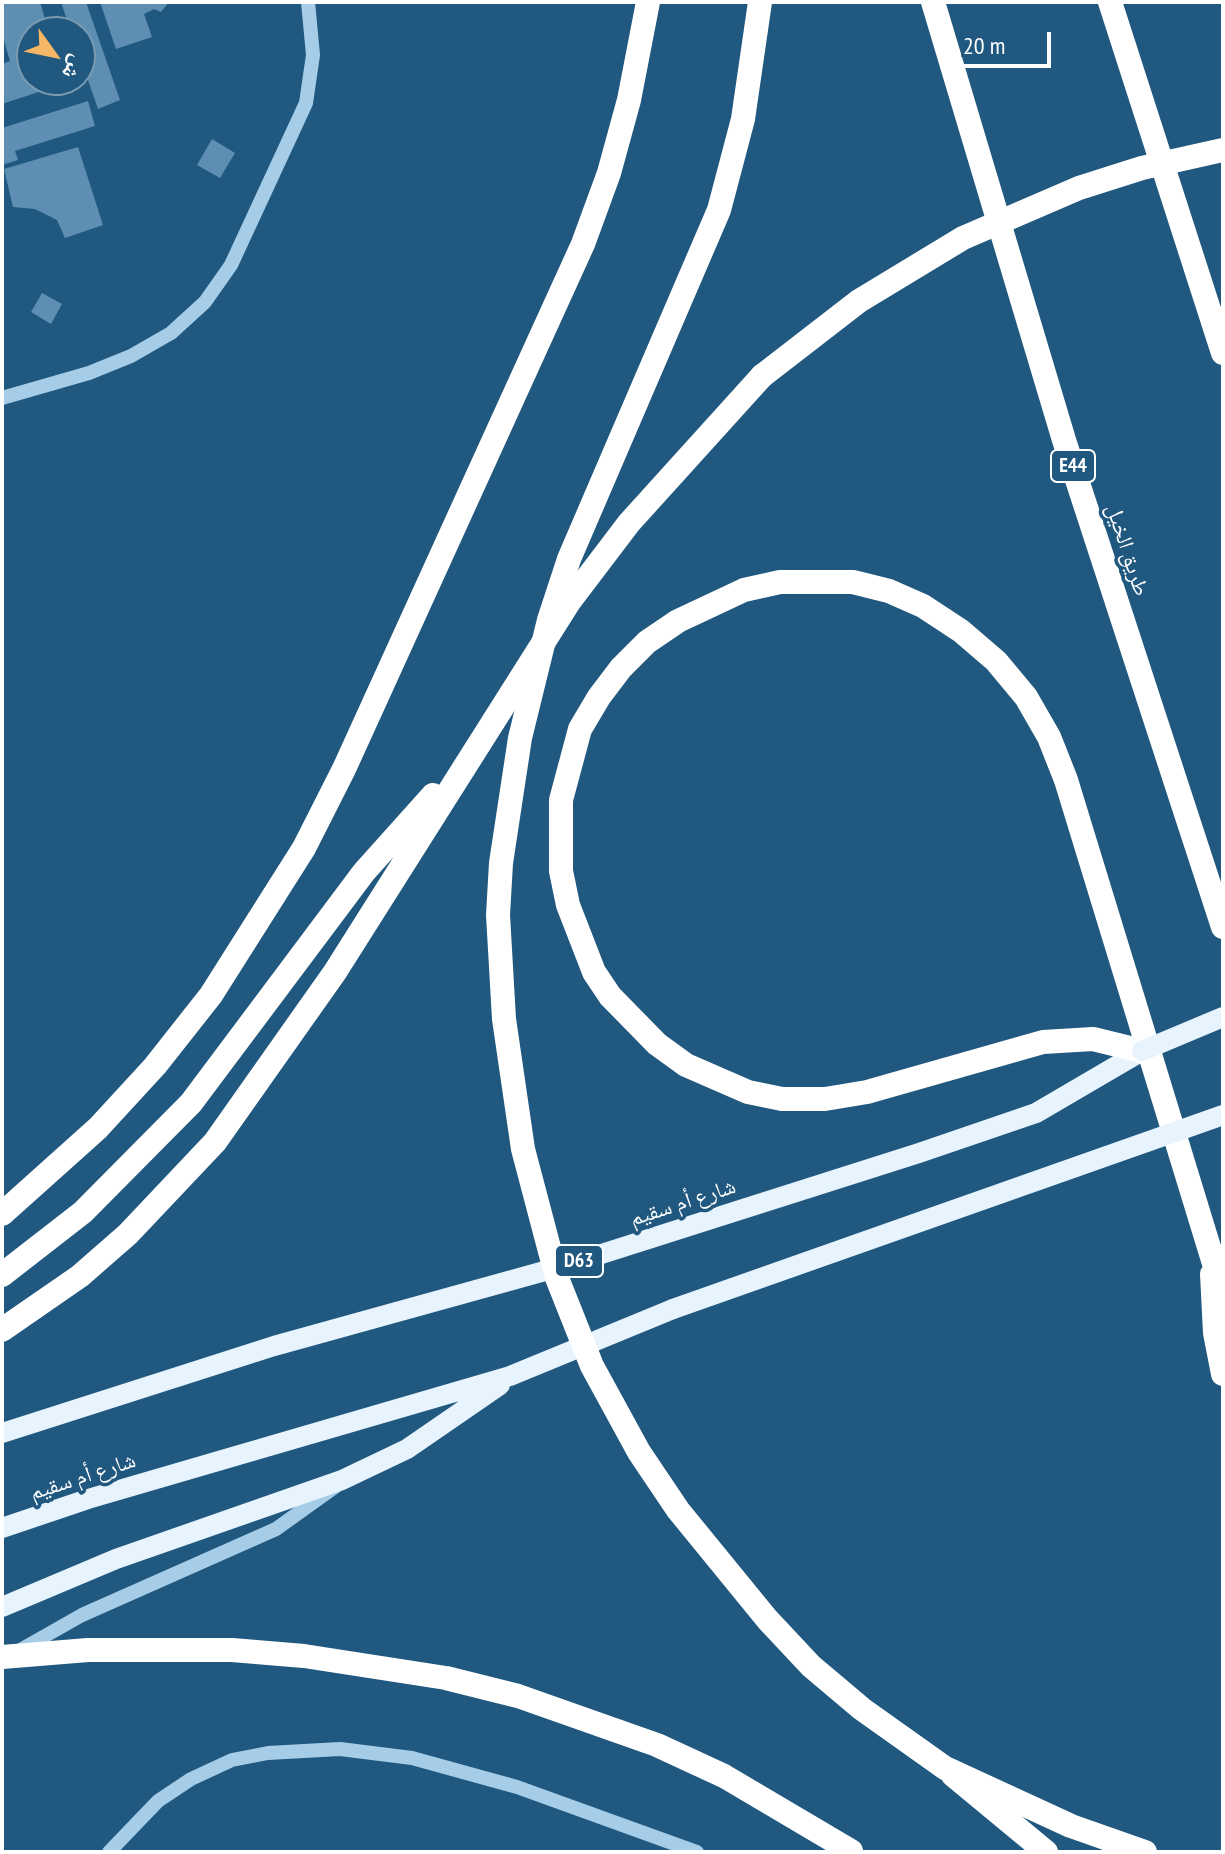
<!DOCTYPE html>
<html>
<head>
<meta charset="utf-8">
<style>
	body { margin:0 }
	#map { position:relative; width:1225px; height:1854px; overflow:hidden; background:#20587f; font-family:"PT Sans Narrow","Noto Naskh Arabic",sans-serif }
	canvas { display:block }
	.frame { position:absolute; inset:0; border:4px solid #fff; pointer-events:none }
	.north { position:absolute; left:16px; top:16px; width:80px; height:80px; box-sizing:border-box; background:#20587f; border:2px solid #799bb2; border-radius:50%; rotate:123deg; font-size:22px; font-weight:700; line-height:32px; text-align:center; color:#fff }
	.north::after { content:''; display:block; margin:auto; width:28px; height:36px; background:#f5b666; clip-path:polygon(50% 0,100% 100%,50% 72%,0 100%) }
	.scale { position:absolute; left:949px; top:32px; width:102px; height:36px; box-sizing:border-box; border:4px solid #fff; border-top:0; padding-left:10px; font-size:24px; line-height:28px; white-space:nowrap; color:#fff; -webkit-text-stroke:6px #20587f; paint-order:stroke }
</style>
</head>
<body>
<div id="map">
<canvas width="1225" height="1854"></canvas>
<div class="frame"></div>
<div class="north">ش</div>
<div class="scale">20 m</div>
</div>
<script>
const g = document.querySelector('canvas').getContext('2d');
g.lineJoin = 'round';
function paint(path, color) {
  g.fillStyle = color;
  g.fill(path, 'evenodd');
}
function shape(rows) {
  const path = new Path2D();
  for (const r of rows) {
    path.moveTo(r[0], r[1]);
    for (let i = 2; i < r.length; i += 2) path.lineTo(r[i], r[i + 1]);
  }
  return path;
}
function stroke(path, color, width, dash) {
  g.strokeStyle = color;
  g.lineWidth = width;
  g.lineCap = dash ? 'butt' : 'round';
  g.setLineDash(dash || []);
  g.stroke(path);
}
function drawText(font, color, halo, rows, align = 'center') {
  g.font = font + ' "PT Sans Narrow","Noto Naskh Arabic",sans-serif';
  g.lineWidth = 7;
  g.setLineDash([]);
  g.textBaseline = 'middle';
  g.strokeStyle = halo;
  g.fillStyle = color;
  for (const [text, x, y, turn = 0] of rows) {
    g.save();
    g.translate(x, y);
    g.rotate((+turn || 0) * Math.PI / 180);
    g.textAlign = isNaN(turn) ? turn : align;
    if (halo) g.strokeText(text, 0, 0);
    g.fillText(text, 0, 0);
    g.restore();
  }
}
paint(shape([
	[2,2,40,2,49,32,32,32,32,80,66,83,2,104,2,64,10,61,2,34],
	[61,2,86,2,120,100,98,109,80,57,80,32,71,32],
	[100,2,169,2,161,12,154,9,144,14,152,37,116,49],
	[88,101,95,126,15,151,18,160,2,165,2,128],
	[212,139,235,153,220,178,197,165],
	[78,147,103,225,65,238,57,220,35,209,13,207,4,169],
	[42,293,62,304,51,324,31,312]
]), '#5e8fb3');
stroke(shape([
	[2,398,89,373,131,356,171,333,205,302,231,265,306,103,313,55,308,2],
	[15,1653,82,1615,276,1529,336,1486],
	[109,1852,158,1801,191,1779,232,1760,268,1753,340,1749,412,1758,517,1787,697,1852]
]), '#a5cde7', 14);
stroke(shape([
	[2,1433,274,1346,570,1264,919,1153,1036,1113,1142,1051],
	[2,1528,88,1499,510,1376,673,1309],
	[2,1607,116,1559,342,1480,407,1449,500,1385]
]), '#e7f3fd', 20);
stroke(shape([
	[933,2,1064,440,1223,927],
	[1110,2,1223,353],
	[1142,1051,1093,1039,1043,1042,867,1092,825,1099,782,1099,748,1092,686,1065,657,1044,610,996,594,972,568,905,561,871,561,800,580,729,599,697,621,668,647,642,678,621,744,590,780,582,853,582,889,591,923,606,961,631,996,661,1026,697,1049,737,1066,780,1223,1293],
	[2,1214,98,1128,155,1066,211,995,304,848,344,769,583,244,609,173,629,100,648,2],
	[1212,1274,1215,1333,1223,1374],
	[2,1275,83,1212,191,1103,364,872,433,795],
	[2,1330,80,1276,128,1234,215,1142,335,972,569,602,629,523,762,376],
	[953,1775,1046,1852]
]), '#fff', 24);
stroke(shape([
	[1142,1051,1223,1017],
	[673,1309,1223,1115]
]), '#e7f3fd', 20);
stroke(shape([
	[760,2,743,119,719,210,569,559,549,620,520,738,501,863,498,915,504,1019,523,1149,557,1278,592,1366,639,1452,678,1510,767,1619,811,1666,862,1709,945,1768,1071,1826,1145,1852],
	[762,376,859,301,963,238,1079,188,1142,168,1223,150],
	[2,1657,88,1650,232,1650,304,1656,446,1678,518,1696,657,1745,724,1776,851,1851]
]), '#fff', 24);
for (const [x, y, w] of [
	[1073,466,44],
	[579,1261,48]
]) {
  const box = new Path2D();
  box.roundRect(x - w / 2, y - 16, w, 32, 6);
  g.fillStyle = '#20587f';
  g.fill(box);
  stroke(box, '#fff', 2);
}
drawText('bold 20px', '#fff', null, [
	["E44",1073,466],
	["D63",579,1261]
]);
drawText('22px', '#fff', '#20587f', [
	["طريق الخيل",1127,550,72],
	["شارع أم سقيم",683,1203,-18],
	["شارع أم سقيم",83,1477,-18]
]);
</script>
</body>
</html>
